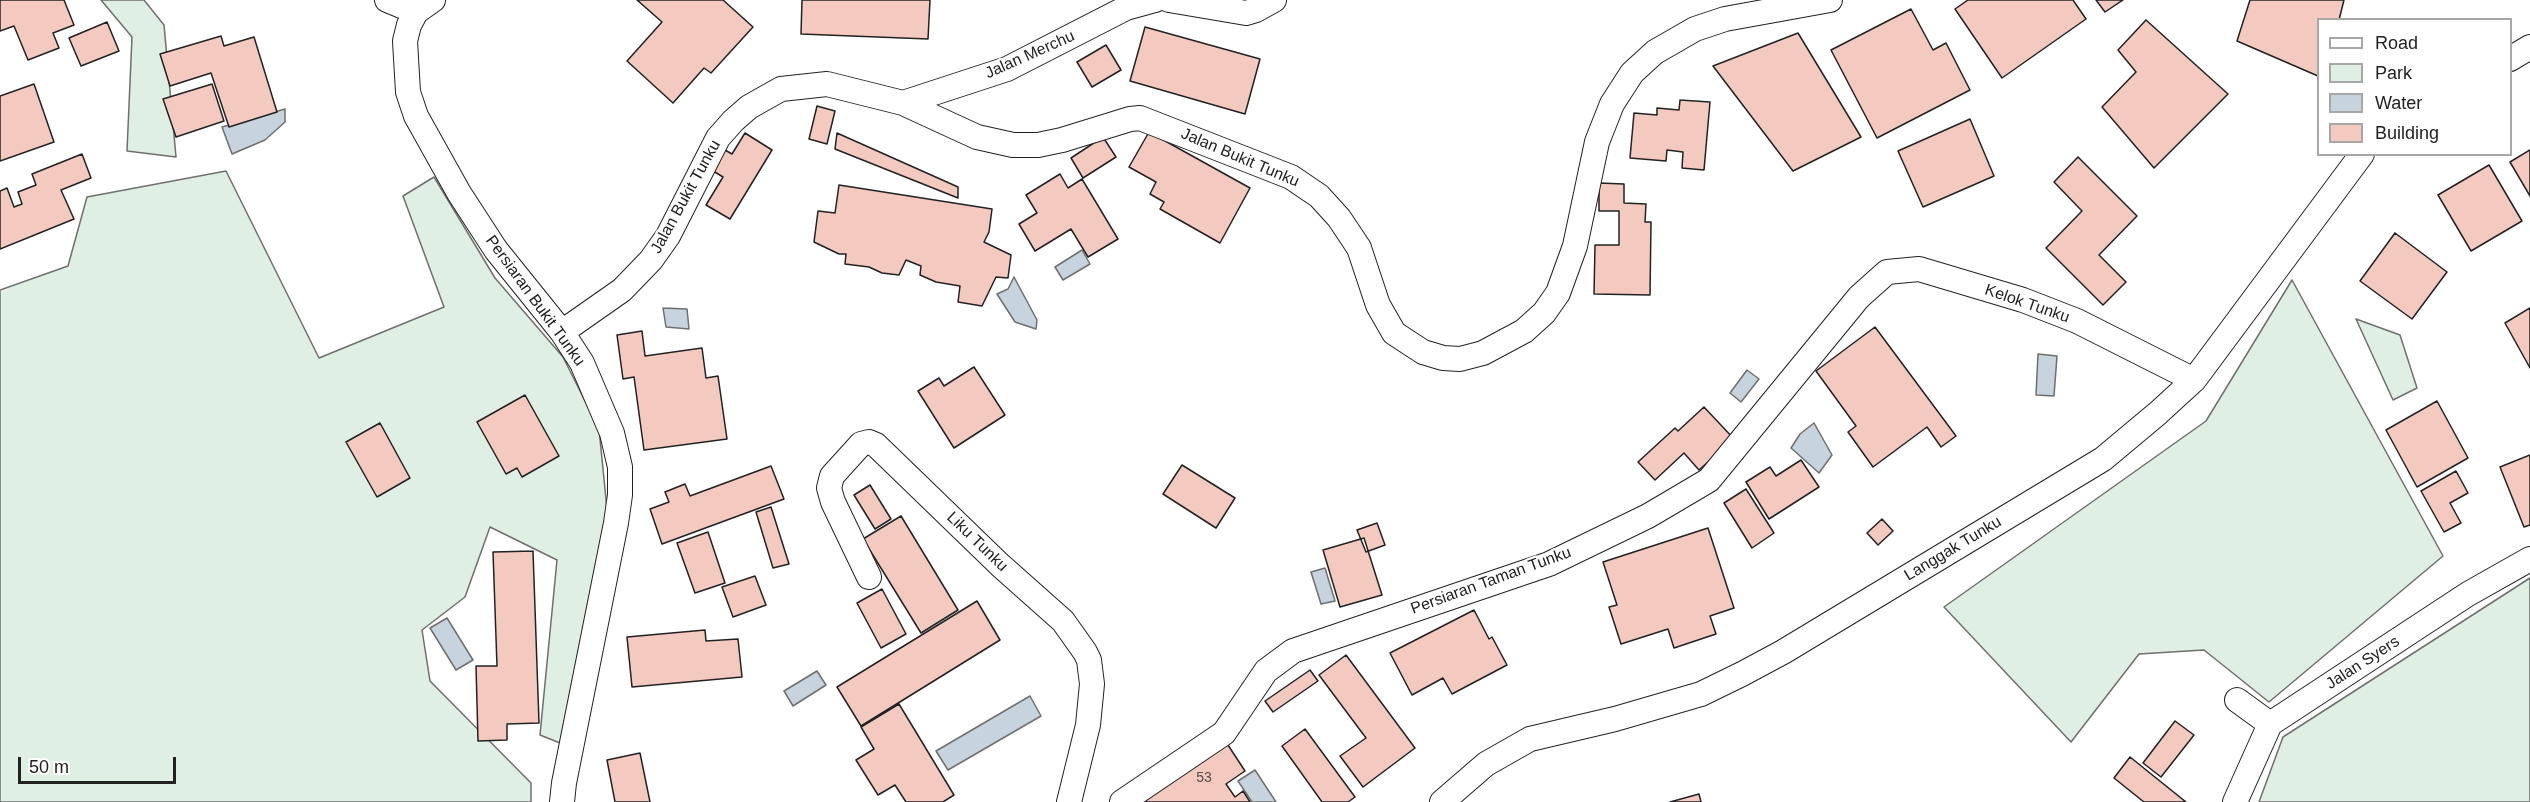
<!DOCTYPE html>
<html>
<head>
<meta charset="utf-8">
<style>
	body { margin:0 }
	#map { position:relative; width:2530px; height:802px; overflow:hidden; background:#fff; font-family:Helvetica,sans-serif }
	canvas { display:block }
	.legend { position:absolute; left:2317px; top:18px; width:195px; height:138px; box-sizing:border-box; background:#fff; border:2px solid #a7a7a7; margin:0; padding:8px 10px; list-style:none; font-size:18px; color:#222 }
	.legend li { display:flex; align-items:center; gap:12px; height:30px }
	.legend b { width:30px; border:2px solid #a7a7a7 }
	.scale { position:absolute; left:18px; top:757px; width:158px; height:27px; box-sizing:border-box; border:3px solid #222; border-top:0; padding-left:8px; font-size:18px; line-height:21px; white-space:nowrap; color:#222; -webkit-text-stroke:4px #fff; paint-order:stroke }
</style>
</head>
<body>
<div id="map">
<canvas width="2530" height="802"></canvas>
<ul class="legend">
<li><b style="height:8px;background:#fff"></b>Road</li>
<li><b style="height:16px;background:#e0efe3"></b>Park</li>
<li><b style="height:16px;background:#c7d3dd"></b>Water</li>
<li><b style="height:16px;background:#f3c9c0"></b>Building</li>
</ul>
<div class="scale">50 m</div>
</div>
<script>
const g = document.querySelector('canvas').getContext('2d');
g.lineJoin = 'round';
function paint(path, color) {
  g.fillStyle = color;
  g.fill(path, 'evenodd');
}
function shape(rows) {
  const path = new Path2D();
  for (const r of rows) {
    path.moveTo(r[0], r[1]);
    for (let i = 2; i < r.length; i += 2) path.lineTo(r[i], r[i + 1]);
  }
  return path;
}
function stroke(path, color, width, dash) {
  g.strokeStyle = color;
  g.lineWidth = width;
  g.lineCap = dash ? 'butt' : 'round';
  g.setLineDash(dash || []);
  g.stroke(path);
}
function drawText(font, color, halo, rows, align = 'center') {
  g.font = font + ' Helvetica,sans-serif';
  g.lineWidth = 4.5;
  g.setLineDash([]);
  g.textBaseline = 'middle';
  g.strokeStyle = halo;
  g.fillStyle = color;
  for (const [text, x, y, turn = 0] of rows) {
    g.save();
    g.translate(x, y);
    g.rotate((+turn || 0) * Math.PI / 180);
    g.textAlign = isNaN(turn) ? turn : align;
    if (halo) g.strokeText(text, 0, 0);
    g.fillText(text, 0, 0);
    g.restore();
  }
}
const green = shape([
	[101,0,144,0,164,25,176,157,127,151,132,37,101,0],
	[226,171,319,358,444,307,403,196,434,177,495,278,563,357,599,429,607,509,560,743,540,735,557,560,490,527,465,597,422,630,430,681,531,783,531,802,0,802,0,290,68,266,87,197,226,171],
	[2292,280,2443,556,2269,702,2204,650,2139,654,2071,742,1944,607,2206,421,2292,280],
	[2356,319,2400,335,2417,388,2393,400,2356,319],
	[2530,578,2530,802,2259,802,2283,737,2530,578]
]);
paint(green, '#e0efe3');
stroke(green, '#6f6f6f', 1.5);
const water = shape([
	[285,109,285,122,265,140,232,154,222,127,285,109],
	[1082,250,1090,264,1063,280,1055,267,1082,250],
	[1014,277,1037,320,1036,329,1015,322,997,294,1008,289,1014,277],
	[663,308,687,309,689,329,666,327,663,308],
	[2038,354,2057,356,2054,396,2036,395,2038,354],
	[1747,370,1759,379,1741,402,1730,393,1747,370],
	[1814,423,1832,455,1819,473,1791,448,1800,434,1814,423],
	[1325,568,1335,601,1321,604,1311,572,1325,568],
	[447,618,473,660,456,670,430,628,447,618],
	[817,671,826,685,793,706,784,691,817,671],
	[1030,696,1041,716,948,770,936,751,1030,696],
	[1255,770,1276,802,1252,802,1238,781,1255,770]
]);
paint(water, '#c7d3dd');
stroke(water, '#6f6f6f', 1.5);
const building = shape([
	[0,0,64,0,74,25,53,33,59,48,28,60,14,26,0,31,0,0],
	[637,0,723,0,753,27,711,73,704,68,673,103,627,61,662,22,637,0],
	[802,0,930,0,928,39,801,34,802,0],
	[1968,0,2073,0,2086,19,2002,78,1955,9,1968,0],
	[2096,0,2123,0,2105,12,2096,0],
	[2250,0,2344,0,2339,20,2318,20,2318,76,2237,41,2250,0],
	[1911,9,1933,50,1946,43,1970,90,1877,138,1831,50,1911,9],
	[2146,20,2228,94,2154,168,2102,107,2136,72,2118,50,2146,20],
	[107,22,119,51,81,66,69,38,107,22],
	[1145,27,1260,59,1245,114,1130,81,1145,27],
	[1798,33,1861,137,1793,171,1713,66,1798,33],
	[221,36,224,46,254,37,277,112,229,127,211,73,170,86,160,54,221,36],
	[1106,45,1121,70,1092,87,1077,62,1106,45],
	[34,84,54,142,0,161,0,96,34,84],
	[212,84,224,121,176,137,163,99,212,84],
	[1680,100,1710,102,1704,170,1682,168,1683,152,1667,150,1666,161,1630,158,1634,113,1657,115,1657,108,1679,110,1680,100],
	[817,106,835,111,827,144,809,139,817,106],
	[1970,119,1994,176,1923,207,1898,151,1970,119],
	[1149,132,1250,188,1220,243,1160,209,1164,202,1150,194,1156,182,1129,167,1149,132],
	[745,133,772,150,730,219,706,205,723,177,705,166,718,146,732,154,745,133],
	[837,133,958,187,958,198,835,149,837,133],
	[1103,137,1116,157,1083,178,1071,158,1103,137],
	[2530,150,2530,196,2510,162,2530,150],
	[82,154,91,178,61,190,74,219,0,249,0,191,7,188,14,207,22,204,18,192,36,185,32,174,82,154],
	[2078,157,2137,216,2099,255,2126,282,2103,305,2046,248,2082,211,2054,182,2078,157],
	[2489,165,2522,221,2471,251,2438,195,2489,165],
	[1060,174,1068,188,1082,179,1118,239,1088,257,1071,229,1035,251,1019,224,1037,213,1026,195,1060,174],
	[1599,183,1624,184,1624,203,1646,204,1645,222,1651,222,1650,295,1594,294,1595,245,1619,245,1619,211,1599,211,1599,183],
	[839,185,992,209,989,232,984,242,1011,255,1008,278,996,277,982,306,958,302,960,286,936,282,920,275,921,266,906,260,899,275,882,273,869,267,845,264,846,254,839,254,814,242,818,211,835,213,839,185],
	[2395,233,2447,272,2412,319,2360,281,2395,233],
	[2530,308,2530,368,2505,323,2530,308],
	[1875,327,1956,436,1941,447,1927,427,1873,467,1848,432,1856,426,1816,371,1875,327],
	[642,331,645,356,702,348,706,378,718,376,727,439,644,450,634,377,623,379,617,335,642,331],
	[974,367,1005,415,954,448,918,391,939,378,944,386,974,367],
	[525,395,559,456,522,477,517,468,506,474,477,422,525,395],
	[2437,401,2468,458,2417,487,2386,430,2437,401],
	[1704,407,1734,439,1699,470,1684,453,1655,480,1638,462,1675,428,1678,431,1704,407],
	[380,423,410,478,377,497,346,442,380,423],
	[2530,455,2530,525,2524,527,2500,467,2530,455],
	[1801,460,1819,487,1769,519,1746,482,1770,467,1776,476,1801,460],
	[1182,465,1235,498,1216,528,1163,494,1182,465],
	[771,466,784,499,662,544,650,509,669,502,665,492,685,484,690,496,771,466],
	[2456,471,2468,493,2450,503,2461,523,2444,532,2421,491,2456,471],
	[870,485,891,519,875,529,854,495,870,485],
	[1746,489,1774,533,1752,548,1724,503,1746,489],
	[771,507,789,564,773,568,756,512,771,507],
	[901,516,958,610,921,633,863,539,901,516],
	[1882,519,1893,531,1878,545,1867,533,1882,519],
	[1377,523,1385,545,1366,552,1357,530,1377,523],
	[1708,528,1734,608,1710,616,1716,634,1674,648,1668,629,1621,644,1609,607,1617,605,1603,562,1708,528],
	[708,532,725,583,695,593,677,543,708,532],
	[1364,538,1382,595,1340,607,1323,550,1364,538],
	[533,551,539,723,507,724,507,740,478,741,476,666,497,666,493,552,533,551],
	[755,576,766,605,733,617,722,587,755,576],
	[882,589,906,634,881,648,857,603,882,589],
	[977,601,1000,640,861,726,837,687,977,601],
	[1474,610,1489,639,1492,637,1507,665,1452,694,1443,678,1412,695,1390,653,1474,610],
	[705,630,706,641,738,639,742,677,632,687,627,637,705,630],
	[1346,655,1415,748,1363,787,1340,756,1366,738,1319,675,1346,655],
	[1310,670,1318,681,1273,712,1265,701,1310,670],
	[899,704,954,795,943,802,906,802,895,785,878,795,856,760,874,749,861,727,899,704],
	[2175,721,2194,735,2161,777,2143,763,2175,721],
	[1305,729,1355,797,1348,802,1322,802,1282,746,1305,729],
	[1226,742,1245,771,1226,784,1235,797,1243,791,1250,802,1136,802,1226,742],
	[640,753,650,802,615,802,607,760,640,753],
	[2130,757,2186,802,2144,802,2114,778,2130,757],
	[1699,794,1701,802,1670,802,1699,794]
]);
paint(building, '#f3c9c0');
stroke(building, '#222', 1.5);
const minor = shape([
	[387,0,416,12],
	[433,0,416,12,409,25,405,41,408,92,416,116,459,193,496,250,562,332,582,363,612,433,620,467,620,495,616,523,564,783,562,802],
	[1169,0,1246,13,1256,10,1274,0],
	[2510,59,2530,47],
	[903,103,1007,69,1126,8,1155,0],
	[562,332,622,290,651,260,668,236,718,138,733,121,749,107,781,89,827,84,903,103,977,137,1013,145,1038,145,1062,140,1130,119,1140,118,1291,177,1319,196,1339,218,1359,248,1378,305,1394,333,1423,352,1443,358,1460,359,1483,353,1524,331,1544,313,1558,293,1575,246,1597,142,1612,104,1632,73,1655,52,1695,29,1725,19,1830,0],
	[869,577,833,502,829,488,832,476,861,444,869,442,876,445,1000,565,1063,621,1085,652,1089,660,1092,684,1088,725,1069,802],
	[2237,700,2270,724],
	[1122,802,1224,733,1266,671,1293,651,1549,564,1648,516,1709,480,1859,297,1887,272,1919,269,2023,300,2077,321,2194,380],
	[1442,802,1486,764,1530,739,1615,719,1701,694,1742,674,1783,652,2103,459,2158,413,2194,380,2362,154],
	[2235,802,2270,724,2468,594,2530,559]
]);
stroke(minor, '#222', 26);
stroke(minor, '#fff', 24);
drawText('14px', '#564c4a', null, [
	["53",1204,778]
]);
drawText('16px', '#222', '#fff', [
	["Jalan Merchu",1030,55,-24],
	["Jalan Bukit Tunku",1240,158,23],
	["Jalan Bukit Tunku",686,197,-61],
	["Persiaran Bukit Tunku",535,301,54],
	["Kelok Tunku",2027,304,19],
	["Liku Tunku",977,542,44],
	["Langgak Tunku",1953,549,-31],
	["Persiaran Taman Tunku",1491,581,-20],
	["Jalan Syers",2363,663,-33]
]);
</script>
</body>
</html>
